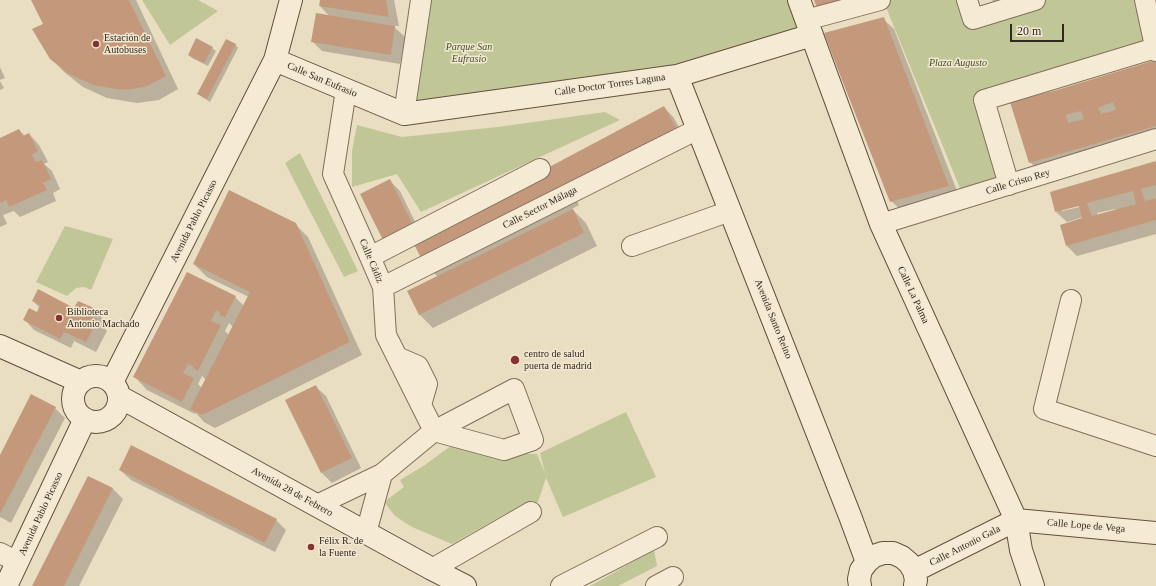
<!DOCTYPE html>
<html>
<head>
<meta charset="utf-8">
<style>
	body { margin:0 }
	#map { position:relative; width:1156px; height:586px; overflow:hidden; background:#e9ddc2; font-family:"Times New Roman",serif }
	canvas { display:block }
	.scale { position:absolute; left:1010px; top:24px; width:54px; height:18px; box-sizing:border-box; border:2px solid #33281e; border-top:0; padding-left:5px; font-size:12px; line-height:14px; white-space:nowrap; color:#33281e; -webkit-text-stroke:3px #f2e8d1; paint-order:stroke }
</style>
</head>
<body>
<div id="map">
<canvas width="1156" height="586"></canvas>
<div class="scale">20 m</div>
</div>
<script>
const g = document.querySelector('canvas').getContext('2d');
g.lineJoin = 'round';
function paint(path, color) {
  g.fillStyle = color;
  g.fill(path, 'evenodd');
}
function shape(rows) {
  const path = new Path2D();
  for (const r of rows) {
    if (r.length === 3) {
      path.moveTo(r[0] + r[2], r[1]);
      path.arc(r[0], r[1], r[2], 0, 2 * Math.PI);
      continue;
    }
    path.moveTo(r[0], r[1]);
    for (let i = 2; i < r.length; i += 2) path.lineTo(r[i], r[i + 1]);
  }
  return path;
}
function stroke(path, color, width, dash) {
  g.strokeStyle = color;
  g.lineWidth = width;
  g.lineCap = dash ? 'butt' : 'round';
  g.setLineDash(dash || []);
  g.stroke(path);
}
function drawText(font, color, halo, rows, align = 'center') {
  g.font = font + ' "Times New Roman",serif';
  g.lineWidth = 3;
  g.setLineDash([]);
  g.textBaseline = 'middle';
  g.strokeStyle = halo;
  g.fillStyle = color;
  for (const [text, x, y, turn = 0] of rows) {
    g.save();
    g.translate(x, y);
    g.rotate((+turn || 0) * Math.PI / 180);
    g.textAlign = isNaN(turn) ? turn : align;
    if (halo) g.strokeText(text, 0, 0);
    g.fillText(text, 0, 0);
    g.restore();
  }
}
paint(shape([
	[142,0,198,0,218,11,170,45],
	[421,0,798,0,812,35,677,76,404,114],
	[883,0,967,0,973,18,1035,0,1145,0,1155,48,984,100,1009,185,964,198],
	[605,112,620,120,421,212,397,174,352,187,352,151,357,125,402,137,498,127],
	[300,153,358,271,344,277,285,163],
	[65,226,113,239,91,290,84,287,76,288,67,296,36,282],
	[626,412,656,477,563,517,546,478,538,502,505,514,452,544,412,527,395,516,384,502,404,487,400,480,425,465,456,442,520,454,537,454,545,473,540,453],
	[654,550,657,566,618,586,590,586]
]), '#c1c697');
paint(shape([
	[32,0,136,0,178,89,159,100,137,103,107,98,83,87,64,72,51,58,44,25],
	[321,0,394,0,399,26,393,26,405,37,400,64,322,51,312,41,330,17,320,6],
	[992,0,1023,0,999,7],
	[883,19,894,29,959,196,902,211,891,201],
	[235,44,238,48,210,102,202,97,199,94],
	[212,48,216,51,208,66,192,58,189,55],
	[1155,61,1156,63,1156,139,1040,172,1030,162,1058,91],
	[0,67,5,78,0,80],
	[0,81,4,88,0,90],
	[664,107,674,118,687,142,577,201,579,205,572,209,586,223,597,246,433,328,420,315,408,292,438,277,426,265,389,180,400,191,422,236],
	[19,130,25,136,29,134,39,145,48,162,44,164,52,171,60,189,53,193,56,201,20,217,14,211,3,215,7,224,0,227,0,139],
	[1156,162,1156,234,1077,256,1067,246,1061,226,1084,219,1083,217,1067,222,1056,212],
	[1083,204,1084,206,1062,211,1062,209],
	[1115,209,1116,210,1098,216,1097,213],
	[295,224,308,237,362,355,215,428,204,422,196,413,195,414,147,390,134,376,187,273,235,297,244,306,249,297,207,277,194,264],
	[229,323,233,327,229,335,225,331],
	[202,376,206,380,202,388,198,384],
	[33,301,75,309,93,309,103,319,101,324,107,331,96,352,74,341,71,348,34,330,24,319,37,313,40,308],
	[315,386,326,396,361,468,332,483,322,473,286,400],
	[55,408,65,418,11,523,0,517,0,457],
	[120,470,276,520,286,530,275,552,131,480],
	[89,477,113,489,123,499,79,586,33,586]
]), '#0003');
paint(shape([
	[31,0,129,0,166,76,145,87,123,90,93,85,69,74,50,59,32,29,43,24],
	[320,0,386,0,389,17,319,6],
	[814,0,853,0,818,11],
	[316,13,395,26,391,55,311,42],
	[884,17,949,186,890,202,842,80,824,33],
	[196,38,213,47,204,63,188,55],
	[226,39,236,44,207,99,197,94],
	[1155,60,1156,64,1156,126,1029,163,1010,102,1057,90],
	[1113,102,1116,110,1101,114,1098,108],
	[1081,111,1084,119,1068,123,1066,115],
	[664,106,678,131,425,266,412,240],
	[19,129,23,136,29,133,38,151,32,155,36,162,42,160,51,179,43,183,47,190,9,207,6,200,0,203,0,138],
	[1156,161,1156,185,1141,189,1145,201,1156,198,1156,220,1066,246,1060,225,1082,218,1079,206,1055,212,1050,192],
	[1133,191,1136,204,1092,216,1087,203],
	[390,179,413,225,383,240,360,194],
	[229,190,296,223,350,342,202,415,190,409,250,292,193,264],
	[573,209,584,233,419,315,407,291],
	[187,272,236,296,225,317,219,315,220,312,216,310,211,321,221,325,198,371,193,368,193,366,188,364,183,373,194,378,182,402,133,377],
	[38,289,74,308,78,301,94,308,90,316,98,320,86,342,64,332,60,339,23,320,29,308,37,312,40,305,32,301],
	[316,385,352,458,321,473,285,400],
	[31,394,56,407,0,514,0,455],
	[131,445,277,519,265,543,119,470],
	[88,476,113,488,64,586,32,586]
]), '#c4997b');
const street = shape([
	[967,0,973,19,1035,0],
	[1145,0,1156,51],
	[806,20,880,0],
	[346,90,333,174,370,257,383,287,386,335,434,431],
	[404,114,421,0],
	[1009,185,984,100,1155,48],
	[881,224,1156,139],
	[632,246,730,211],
	[370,257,540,169],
	[383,287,698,129],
	[1071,300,1044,409,1156,446],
	[397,357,418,366,427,384,421,405],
	[317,505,382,474,434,431,514,389,533,440,504,450,434,431],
	[366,533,382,474],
	[0,553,18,562],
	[432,569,531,512],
	[561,586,657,537],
	[656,586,673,577]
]);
const secondary = shape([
	[799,0,881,224,1016,520,1021,550,1033,586],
	[275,60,404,114,677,76,812,35],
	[677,76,850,516,867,562],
	[0,346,81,382],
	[96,399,23],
	[112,382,275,60,291,0],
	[120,397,432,569,465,586],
	[1016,520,1156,533],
	[914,571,1016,520],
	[6,586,85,419],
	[860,586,859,579,861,570,867,562,874,556,883,553,893,553,902,557,909,563,914,571,916,580,915,585]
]);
stroke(street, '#816f5b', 22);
stroke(secondary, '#63503e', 24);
stroke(street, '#f5ebd4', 20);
stroke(secondary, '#f5ebd4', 22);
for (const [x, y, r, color] of [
	[96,44,4,"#8b3032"],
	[59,318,4,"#8b3032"],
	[515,360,5,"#8b3032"],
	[311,547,4,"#8b3032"]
]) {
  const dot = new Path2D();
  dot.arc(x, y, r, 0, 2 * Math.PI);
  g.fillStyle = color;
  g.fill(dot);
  stroke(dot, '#f2e8d1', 1.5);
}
drawText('10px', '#33281e', '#f2e8d1', [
	["Estación de",104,38],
	["Autobuses",104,50],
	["Biblioteca",67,312],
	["Antonio Machado",67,324],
	["centro de salud",524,354],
	["puerta de madrid",524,366],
	["Félix R. de",319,541],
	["la Fuente",319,553]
], 'left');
drawText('italic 10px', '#444d26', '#f2e8d1', [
	["Parque San",469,47],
	["Eufrasio",469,59],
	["Plaza Augusto",958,63]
]);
drawText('10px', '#33281e', '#f2e8d1', [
	["Calle San Eufrasio",322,80,23],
	["Calle Doctor Torres Laguna",610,85,-8],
	["Calle Cristo Rey",1018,182,-17],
	["Calle Sector Málaga",540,208,-27],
	["Avenida Pablo Picasso",194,221,-63],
	["Calle Cádiz",371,261,67],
	["Calle La Palma",913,295,65],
	["Avenida Santo Reino",773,319,68],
	["Avenida 28 de Febrero",292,492,29],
	["Avenida Pablo Picasso",41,514,-65],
	["Calle Lope de Vega",1086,526,5],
	["Calle Antonio Gala",965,546,-27]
]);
</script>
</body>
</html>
